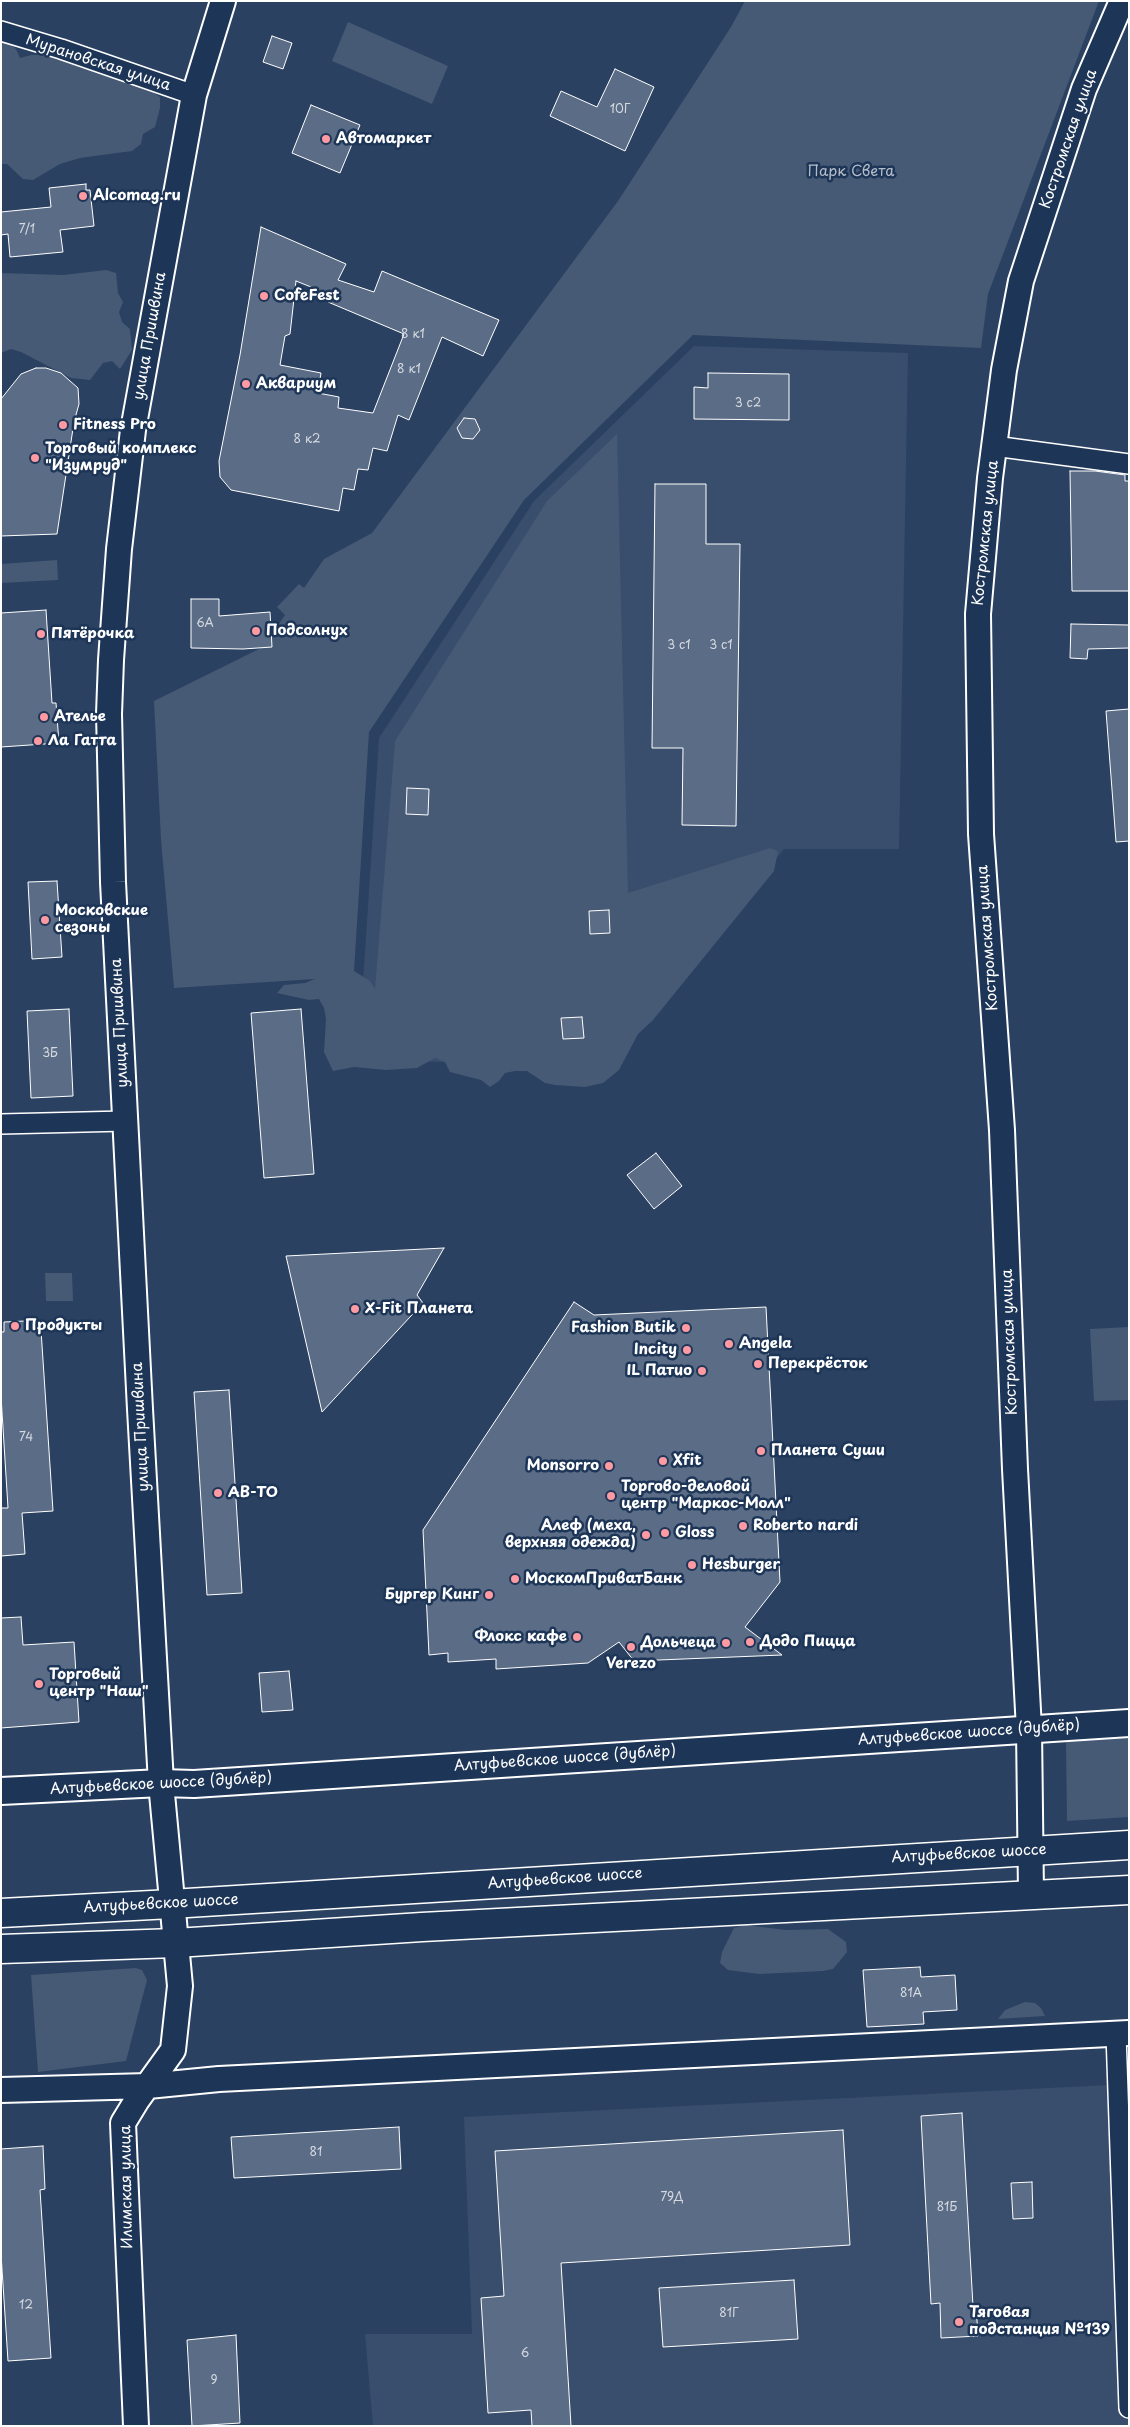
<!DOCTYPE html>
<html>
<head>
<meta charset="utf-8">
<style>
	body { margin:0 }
	#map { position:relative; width:1130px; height:2427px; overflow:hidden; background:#2a4161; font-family:"Playpen Sans",sans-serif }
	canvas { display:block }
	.frame { position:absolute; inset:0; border:2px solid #fff; pointer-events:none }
</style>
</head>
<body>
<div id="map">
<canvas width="1130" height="2427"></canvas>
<div class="frame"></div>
</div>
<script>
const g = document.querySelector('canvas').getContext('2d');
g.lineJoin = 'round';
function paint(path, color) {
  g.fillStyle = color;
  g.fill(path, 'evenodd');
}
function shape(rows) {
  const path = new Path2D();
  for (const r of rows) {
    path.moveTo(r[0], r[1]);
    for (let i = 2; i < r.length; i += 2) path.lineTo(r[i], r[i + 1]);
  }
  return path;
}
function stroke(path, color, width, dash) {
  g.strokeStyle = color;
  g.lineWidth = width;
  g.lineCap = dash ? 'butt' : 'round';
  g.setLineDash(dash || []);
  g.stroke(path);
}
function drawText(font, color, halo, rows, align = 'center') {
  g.font = font + ' "Playpen Sans",sans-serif';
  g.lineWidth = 5;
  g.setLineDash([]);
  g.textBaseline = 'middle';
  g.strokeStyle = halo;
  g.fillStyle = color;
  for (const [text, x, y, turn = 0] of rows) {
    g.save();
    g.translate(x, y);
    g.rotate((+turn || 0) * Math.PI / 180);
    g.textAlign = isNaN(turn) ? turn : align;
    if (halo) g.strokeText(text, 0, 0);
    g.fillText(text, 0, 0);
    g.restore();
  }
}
paint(shape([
	[694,346,908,353,899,849,784,849,610,1068,358,1059,379,738,534,501],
	[1129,2084,1129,2426,373,2426,365,2334,472,2334,464,2117]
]), '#394e6c');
paint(shape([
	[745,1,1099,1,988,294,981,348,693,335,524,500,369,732,354,971,370,981,375,989,395,741,547,501,617,434,628,893,770,848,778,851,774,871,653,1020,638,1034,619,1070,603,1083,585,1087,555,1085,545,1083,527,1071,515,1071,505,1073,499,1081,490,1087,481,1080,450,1072,445,1062,435,1058,417,1068,386,1070,354,1067,333,1071,324,1052,326,1019,324,1008,319,999,309,1000,277,993,284,985,305,983,315,979,174,988,161,840,154,701,263,647,285,615,277,607,299,584,304,588,324,559,372,533,618,201,731,27],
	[348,22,448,66,432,104,332,61],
	[8,42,16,49,20,58,31,55,52,55,81,68,142,84,160,97,160,108,155,127,143,134,141,144,132,151,80,158,60,164,33,180,23,179,7,164,1,164,1,43],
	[106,270,116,273,118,293,123,302,119,312,122,322,130,329,132,350,120,369,112,361,103,363,90,380,81,379,71,378,21,352,11,349,1,353,1,273,63,275],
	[57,560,58,580,1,583,1,564],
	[45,1273,72,1273,73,1301,46,1301],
	[1129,1327,1129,1400,1094,1401,1090,1329],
	[1129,1738,1129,1817,1067,1821,1066,1742],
	[745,1925,786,1930,828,1929,846,1942,847,1952,833,1969,823,1971,759,1974,728,1970,720,1963,722,1952,734,1928],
	[136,1968,142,1970,147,1980,126,2061,38,2072,31,1975],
	[1025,2002,1035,2003,1041,2008,1045,2016,998,2019,1005,2010]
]), '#465975');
const building = shape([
	[272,36,292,43,283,69,263,62,272,36],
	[615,69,654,87,625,151,550,116,561,91,597,107,615,69],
	[311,105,360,125,340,173,292,153,311,105],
	[86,184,86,190,90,190,94,226,60,230,63,252,10,257,8,234,1,235,1,212,51,207,49,188,86,184],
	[261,227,346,264,338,280,374,292,382,271,499,320,483,356,442,337,409,420,398,415,387,451,373,448,368,470,358,469,354,490,343,488,339,511,231,490,220,477,219,461,240,355,261,227],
	[296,281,331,295,328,302,404,334,373,413,338,408,339,397,318,393,321,373,280,365,285,336,290,334,296,281],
	[36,368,46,368,61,373,78,388,79,404,74,422,57,534,1,536,1,399,21,374,36,368],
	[708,373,789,374,789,420,694,419,694,387,708,388,708,373],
	[464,418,475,419,480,430,473,439,462,438,457,428,464,418],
	[1070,471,1095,471,1125,475,1125,481,1129,481,1129,591,1072,591,1070,471],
	[655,484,706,484,706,544,740,544,736,826,682,825,683,748,652,748,655,484],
	[191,599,219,599,219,616,270,612,272,647,243,649,191,648,191,599],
	[46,610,52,703,56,703,59,743,1,747,1,613,46,610],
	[1071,624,1129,625,1129,648,1088,649,1087,659,1070,658,1071,624],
	[1129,709,1129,841,1116,842,1106,711,1129,709],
	[407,788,429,789,428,815,406,814,407,788],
	[57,881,62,957,32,959,28,882,57,881],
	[609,910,610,933,590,934,589,911,609,910],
	[69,1009,73,1096,31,1098,27,1011,69,1009],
	[301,1009,314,1174,264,1178,251,1013,301,1009],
	[582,1017,584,1038,563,1039,561,1018,582,1017],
	[656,1153,682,1186,654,1209,627,1175,656,1153],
	[444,1248,417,1295,423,1303,322,1412,286,1256,444,1248],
	[574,1302,594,1315,766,1307,780,1582,745,1627,782,1655,634,1661,619,1642,588,1663,496,1669,496,1659,448,1662,448,1653,429,1655,423,1530,574,1302],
	[25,1321,25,1331,41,1330,53,1511,22,1513,25,1554,1,1556,1,1508,8,1508,1,1396,1,1332,4,1332,4,1322,25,1321],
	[229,1390,242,1593,207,1595,194,1392,229,1390],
	[21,1617,23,1645,74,1642,79,1722,1,1728,1,1618,21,1617],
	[289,1671,293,1710,262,1712,259,1673,289,1671],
	[920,1967,921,1977,955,1975,957,2010,923,2012,924,2024,867,2027,863,1970,920,1967],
	[962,2113,973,2306,976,2305,978,2336,941,2338,940,2303,931,2304,921,2116,962,2113],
	[399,2127,401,2169,234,2178,231,2137,399,2127],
	[843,2130,850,2245,561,2263,571,2426,532,2426,531,2410,488,2413,481,2298,504,2296,495,2151,843,2130],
	[43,2146,45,2189,40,2190,51,2358,8,2361,1,2254,1,2149,43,2146],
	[1032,2182,1033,2218,1013,2219,1011,2183,1032,2182],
	[794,2280,798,2339,663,2347,659,2288,794,2280],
	[236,2335,240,2423,192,2426,187,2340,236,2335]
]);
paint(building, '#5b6c86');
stroke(building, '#fff', 1);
const minor = shape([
	[1,31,61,49,194,95],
	[994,446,1129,464],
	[1,1124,125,1121],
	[1116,2034,1129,2408]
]);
const tertiary = shape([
	[1031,1894,1029,1729,1015,1469,1002,1130,981,834,978,614,990,478,1004,370,1021,281,1084,89,1122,1],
	[1,2090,148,2086,219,2079,1129,2033],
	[136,2426,123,2123,137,2100,173,2050,180,1986,161,1783,140,1409,113,882,109,714,111,660,119,549,133,430,194,95,223,1]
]);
const secondary = shape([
	[1,1791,161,1783,194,1784,1129,1723]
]);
const primary = shape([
	[1,1913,171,1904,1129,1845],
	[1,1949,176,1943,422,1927,1129,1890]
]);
stroke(minor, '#fff', 22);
stroke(tertiary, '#fff', 28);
stroke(secondary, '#fff', 30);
stroke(primary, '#fff', 31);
stroke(minor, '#1d3557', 19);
stroke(tertiary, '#1d3557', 24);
stroke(secondary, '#1d3557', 26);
stroke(primary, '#1d3557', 28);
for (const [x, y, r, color] of [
	[326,139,5,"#ff9aa2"],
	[83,196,5,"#ff9aa2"],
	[264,296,5,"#ff9aa2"],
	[246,384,5,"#ff9aa2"],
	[63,425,5,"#ff9aa2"],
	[35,458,5,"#ff9aa2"],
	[256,631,5,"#ff9aa2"],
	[41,634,5,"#ff9aa2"],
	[44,717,5,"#ff9aa2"],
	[38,741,5,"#ff9aa2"],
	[45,920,5,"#ff9aa2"],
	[355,1309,5,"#ff9aa2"],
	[15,1326,5,"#ff9aa2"],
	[686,1328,5,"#ff9aa2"],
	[729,1344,5,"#ff9aa2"],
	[687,1350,5,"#ff9aa2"],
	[758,1364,5,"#ff9aa2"],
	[702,1371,5,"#ff9aa2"],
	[761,1451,5,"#ff9aa2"],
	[663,1461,5,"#ff9aa2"],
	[609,1466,5,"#ff9aa2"],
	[218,1493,5,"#ff9aa2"],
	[611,1496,5,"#ff9aa2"],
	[743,1526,5,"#ff9aa2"],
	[665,1533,5,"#ff9aa2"],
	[646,1535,5,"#ff9aa2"],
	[692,1565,5,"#ff9aa2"],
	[515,1579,5,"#ff9aa2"],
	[489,1595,5,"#ff9aa2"],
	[577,1637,5,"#ff9aa2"],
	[750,1642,5,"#ff9aa2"],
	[726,1643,5,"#ff9aa2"],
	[631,1647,5,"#ff9aa2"],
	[39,1684,5,"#ff9aa2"],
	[959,2322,5,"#ff9aa2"]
]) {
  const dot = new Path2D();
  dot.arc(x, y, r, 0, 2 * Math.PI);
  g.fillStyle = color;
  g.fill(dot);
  stroke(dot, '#1d3557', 2);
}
drawText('12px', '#d6dae1', null, [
	["10Г",620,110],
	["7/1",27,230],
	["8 к1",413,335],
	["8 к1",409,370],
	["3 с2",748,404],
	["8 к2",307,440],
	["6А",205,624],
	["3 с1",679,646],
	["3 с1",721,646],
	["3Б",50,1054],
	["74",26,1438],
	["81А",911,1994],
	["81",316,2153],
	["79Д",672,2198],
	["81Б",947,2208],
	["12",26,2306],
	["81Г",729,2314],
	["6",525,2354],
	["9",214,2381]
]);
drawText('15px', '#fff', '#1d3557', [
	["Мурановская улица",98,63,18],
	["Костромская улица",1069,139,-71],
	["улица Пришвина",150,336,-80],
	["Костромская улица",986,533,-84],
	["Костромская улица",988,938,-94],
	["улица Пришвина",120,1023,-93],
	["Костромская улица",1010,1342,-92],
	["улица Пришвина",141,1427,-93],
	["Алтуфьевское шоссе (дублёр)",969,1733,-4],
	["Алтуфьевское шоссе (дублёр)",565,1759,-4],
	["Алтуфьевское шоссе (дублёр)",161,1784,-3],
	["Алтуфьевское шоссе",969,1854,-3],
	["Алтуфьевское шоссе",565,1879,-4],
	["Алтуфьевское шоссе",161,1904,-3],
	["Илимская улица",127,2187,-91]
]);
drawText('bold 15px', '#fff', '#1d3557', [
	["Автомаркет",336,139],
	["Alcomag.ru",93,196],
	["CofeFest",274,296],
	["Аквариум",256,384],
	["Fitness Pro",73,425],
	["Торговый комплекс",45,449],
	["\"Изумруд\"",45,466],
	["Подсолнух",266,631],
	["Пятёрочка",51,634],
	["Ателье",54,717],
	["Ла Гатта",48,741],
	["Московские",55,911],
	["сезоны",55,928],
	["X-Fit Планета",365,1309],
	["Продукты",25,1326],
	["Fashion Butik",676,1328,"right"],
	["Angela",739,1344],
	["Incity",677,1350,"right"],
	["Перекрёсток",768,1364],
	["IL Патио",692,1371,"right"],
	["Планета Суши",771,1451],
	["Xfit",673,1461],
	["Monsorro",599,1466,"right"],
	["Торгово-деловой",621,1487],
	["центр \"Маркос-Молл\"",621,1504],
	["АВ-ТО",228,1493],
	["Алеф (меха,",636,1526,"right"],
	["верхняя одежда)",636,1543,"right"],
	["Roberto nardi",753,1526],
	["Gloss",675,1533],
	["Hesburger",702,1565],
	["МоскомПриватБанк",525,1579],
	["Бургер Кинг",479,1595,"right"],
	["Флокс кафе",567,1637,"right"],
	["Додо Пицца",760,1642],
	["Дольчеца",716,1643,"right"],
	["Verezo",631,1664,"center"],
	["Торговый",49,1675],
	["центр \"Наш\"",49,1692],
	["Тяговая",969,2313],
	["подстанция №139",969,2330]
], 'left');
drawText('15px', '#b5bdc8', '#1d3557', [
	["Парк Света",851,172]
]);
</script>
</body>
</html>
